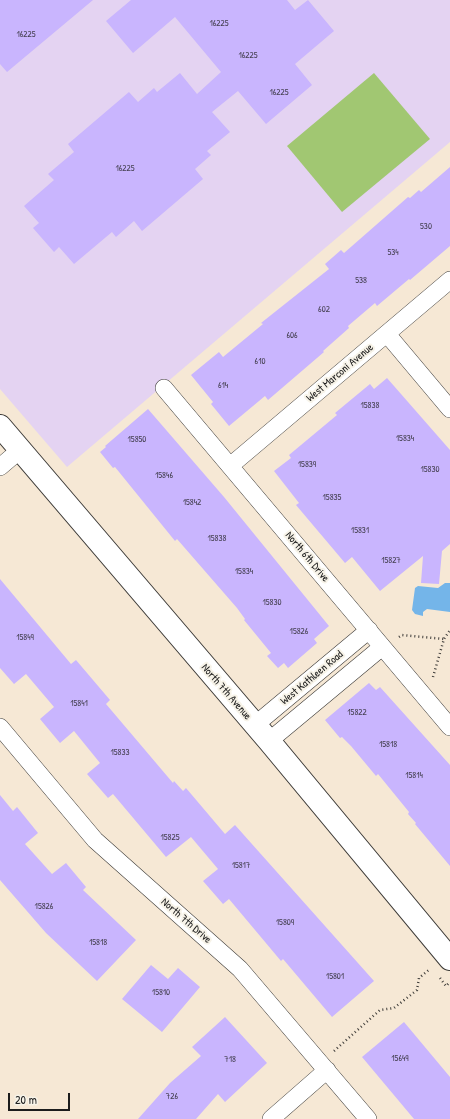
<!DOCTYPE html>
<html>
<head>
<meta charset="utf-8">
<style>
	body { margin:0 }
	#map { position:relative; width:450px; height:1119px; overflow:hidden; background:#f6e8d5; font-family:"Patrick Hand",sans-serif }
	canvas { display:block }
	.scale { position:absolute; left:8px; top:1093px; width:62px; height:18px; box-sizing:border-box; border:2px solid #1c1c1c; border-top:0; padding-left:5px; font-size:12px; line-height:14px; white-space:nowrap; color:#1c1c1c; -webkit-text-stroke:3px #f7f3e8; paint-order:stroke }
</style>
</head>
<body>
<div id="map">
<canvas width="450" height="1119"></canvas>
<div class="scale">20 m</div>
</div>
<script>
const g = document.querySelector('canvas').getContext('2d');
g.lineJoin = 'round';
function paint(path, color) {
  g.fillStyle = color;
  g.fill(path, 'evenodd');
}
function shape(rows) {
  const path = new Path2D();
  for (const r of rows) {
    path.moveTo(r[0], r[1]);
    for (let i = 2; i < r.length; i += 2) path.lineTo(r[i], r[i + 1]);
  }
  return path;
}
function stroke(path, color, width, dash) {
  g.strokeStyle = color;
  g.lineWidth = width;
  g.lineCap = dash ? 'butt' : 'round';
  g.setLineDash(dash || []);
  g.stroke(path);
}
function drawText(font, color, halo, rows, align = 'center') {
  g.font = font + ' "Patrick Hand",sans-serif';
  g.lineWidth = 4;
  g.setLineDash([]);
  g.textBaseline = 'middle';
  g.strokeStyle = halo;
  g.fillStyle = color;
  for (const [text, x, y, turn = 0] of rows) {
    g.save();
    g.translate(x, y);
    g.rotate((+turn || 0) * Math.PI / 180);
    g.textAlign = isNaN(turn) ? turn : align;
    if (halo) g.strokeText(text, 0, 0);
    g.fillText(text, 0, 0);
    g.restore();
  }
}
paint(shape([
	[0,0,450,0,450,142,67,467,0,389]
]), '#e4d3f2');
paint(shape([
	[374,73,430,139,342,212,287,146]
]), '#a1c772');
paint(shape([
	[445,583,450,583,450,612,427,609,423,612,423,616,415,614,412,610,415,588,418,586,438,588]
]), '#74b5e9');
paint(shape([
	[0,0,93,0,7,72,0,64],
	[131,0,287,0,295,10,308,0,334,31,295,64,312,85,266,124,238,91,212,112,230,132,207,151,211,155,195,169,203,179,142,231,134,221,116,237,112,232,74,264,59,247,54,252,33,228,39,223,24,206,54,180,48,174,74,152,68,144,129,92,138,102,154,88,157,92,180,73,197,94,221,72,175,17,133,53,106,21],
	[450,167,450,246,410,280,409,279,377,306,375,303,348,326,349,328,323,351,324,352,268,400,265,396,229,426,211,404,213,402,191,375,219,352,223,357,263,324,261,323,329,269,325,264,341,250,344,253,408,197,410,198,419,190,421,192],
	[387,378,450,450,450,544,442,551,439,584,421,583,423,556,380,591,352,557,345,563,296,505,299,503,274,471,291,458,289,455,337,415,335,413,370,384,374,389],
	[148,409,224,497,329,626,314,639,317,643,288,668,284,663,278,668,267,656,271,653,244,620,245,619,237,608,177,539,175,541,115,467,113,468,100,452,106,447,105,446],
	[0,579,71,664,76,660,110,700,106,704,173,783,174,781,183,791,186,788,225,834,235,825,374,981,332,1017,283,959,281,961,229,899,223,904,203,881,218,869,191,837,166,857,113,794,108,798,87,774,100,763,74,731,60,743,40,719,54,707,26,674,14,684,0,668],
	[369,683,376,690,380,687,450,765,450,866,415,824,416,823,408,814,409,812,378,774,376,776,351,746,342,737,340,738,325,720],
	[0,795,13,811,17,807,38,833,25,844,52,874,66,863,86,887,83,890,136,940,97,981,46,933,0,880],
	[151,965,168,979,178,968,200,987,162,1032,122,999],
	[225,1017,267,1063,225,1102,218,1094,196,1119,138,1119,170,1083,201,1056,192,1047],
	[404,1022,450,1077,450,1119,414,1119,362,1057]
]), '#c9b5fe');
const minor = shape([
	[387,334,450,409],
	[164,388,450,727],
	[230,466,450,280],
	[0,467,20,450],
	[255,725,369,630],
	[0,727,95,840,240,969,368,1119],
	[269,741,382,647],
	[271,1119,327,1070]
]);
const tertiary = shape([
	[0,426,269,741,450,959]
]);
stroke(minor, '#3d3b38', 18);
stroke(tertiary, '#3d3b38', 24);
stroke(shape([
	[399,637,402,635,444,639],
	[433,677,444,639,450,630],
	[440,978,446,986,450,982],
	[334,1051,380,1010,394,1008,417,990,419,978,430,969]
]), '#3d3b38', 2.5, [1, 3]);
stroke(minor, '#fff', 17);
stroke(tertiary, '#fff', 22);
drawText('9px', '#474254', null, [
	["16225",219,24],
	["16225",26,35],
	["16225",248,56],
	["16225",279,93],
	["16225",125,169],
	["530",426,227],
	["534",393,253],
	["538",361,281],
	["602",324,310],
	["606",292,336],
	["610",260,362],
	["614",223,386],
	["15838",370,406],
	["15834",405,439],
	["15850",137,440],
	["15839",307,465],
	["15830",430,470],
	["15846",164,476],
	["15835",332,498],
	["15842",192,503],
	["15831",360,531],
	["15838",217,539],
	["15827",391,561],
	["15834",244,572],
	["15830",272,603],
	["15826",299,632],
	["15849",25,638],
	["15841",79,704],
	["15822",357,713],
	["15818",388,745],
	["15833",120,753],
	["15814",414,776],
	["15825",170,838],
	["15817",241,866],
	["15826",44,907],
	["15809",285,923],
	["15818",98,943],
	["15801",335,977],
	["15810",161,993],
	["15649",400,1059],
	["718",230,1060],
	["726",172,1097]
]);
drawText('11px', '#1c1c1c', '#f7f3e8', [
	["West Marconi Avenue",340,373,-40],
	["North 6th Drive",307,557,50],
	["West Kathleen Road",312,678,-40],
	["North 7th Avenue",226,692,49],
	["North 7th Drive",186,921,41]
]);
</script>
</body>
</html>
